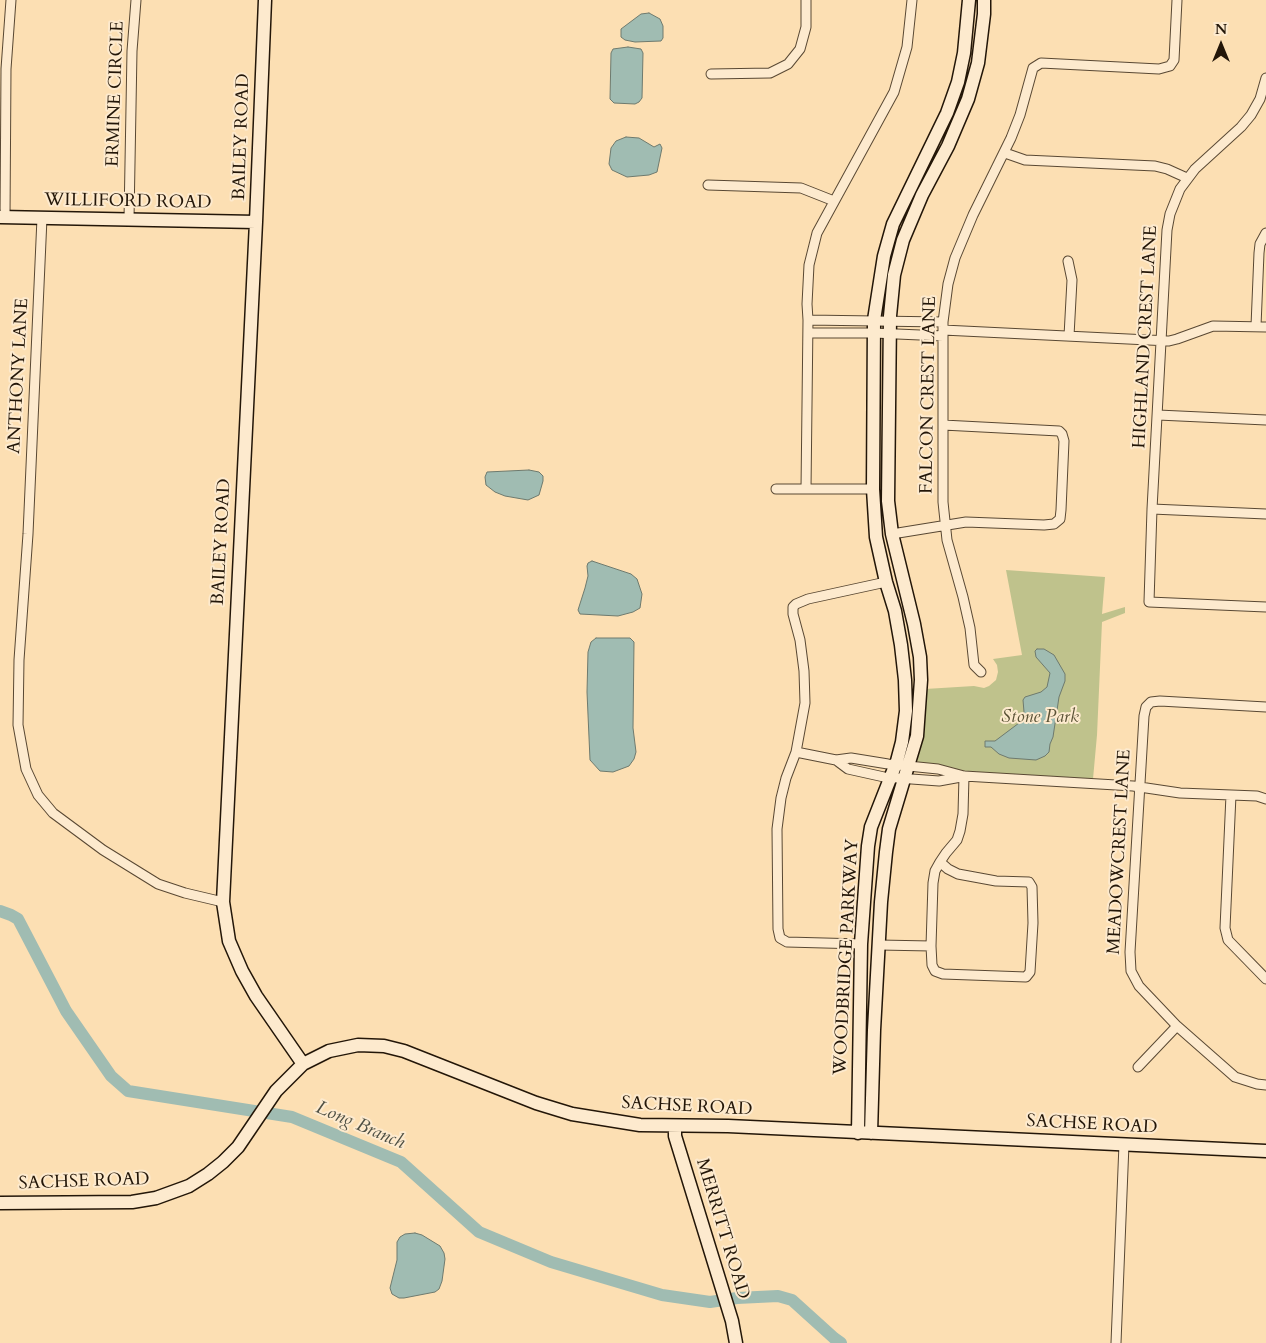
<!DOCTYPE html>
<html>
<head>
<meta charset="utf-8">
<style>
	body { margin:0 }
	#map { position:relative; width:1266px; height:1343px; overflow:hidden; background:#fcdfb3; font-family:Cardo,serif }
	canvas { display:block }
	.north { position:absolute; left:1196px; top:20px; width:50px; height:50px; -webkit-text-stroke:4px #fdeace; paint-order:stroke; rotate:0deg; font-size:14px; font-weight:700; line-height:20px; text-align:center; color:#231608 }
	.north::after { content:''; display:block; margin:auto; width:18px; height:22px; background:#231608; clip-path:polygon(50% 0,100% 100%,50% 72%,0 100%) }
</style>
</head>
<body>
<div id="map">
<canvas width="1266" height="1343"></canvas>
<div class="north">N</div>
</div>
<script>
const g = document.querySelector('canvas').getContext('2d');
g.lineJoin = 'round';
function paint(path, color) {
  g.fillStyle = color;
  g.fill(path, 'evenodd');
}
function shape(rows) {
  const path = new Path2D();
  for (const r of rows) {
    path.moveTo(r[0], r[1]);
    for (let i = 2; i < r.length; i += 2) path.lineTo(r[i], r[i + 1]);
  }
  return path;
}
function stroke(path, color, width, dash) {
  g.strokeStyle = color;
  g.lineWidth = width;
  g.lineCap = dash ? 'butt' : 'round';
  g.setLineDash(dash || []);
  g.stroke(path);
}
function drawText(font, color, halo, rows, align = 'center') {
  g.font = font + ' Cardo,serif';
  g.lineWidth = 4;
  g.setLineDash([]);
  g.textBaseline = 'middle';
  g.strokeStyle = halo;
  g.fillStyle = color;
  for (const [text, x, y, turn = 0] of rows) {
    g.save();
    g.translate(x, y);
    g.rotate((+turn || 0) * Math.PI / 180);
    g.textAlign = isNaN(turn) ? turn : align;
    if (halo) g.strokeText(text, 0, 0);
    g.fillText(text, 0, 0);
    g.restore();
  }
}
paint(shape([
	[1006,570,1105,577,1102,614,1125,607,1125,613,1102,622,1097,735,1093,779,960,772,918,763,917,760,923,726,925,689,974,686,984,688,989,686,996,680,998,672,997,665,993,659,1022,655]
]), '#bfc28c');
const water = shape([
	[649,13,660,19,663,26,663,38,661,41,635,42,625,40,621,37,621,29,641,14,649,13],
	[628,47,641,49,643,53,642,98,639,102,635,104,614,103,610,99,611,53,613,49,628,47],
	[626,137,639,138,654,147,660,144,662,148,657,172,649,175,627,177,612,170,609,164,611,148,616,141,626,137],
	[529,470,539,472,543,476,543,481,539,495,528,500,505,496,495,492,486,485,485,477,487,472,529,470],
	[592,561,631,574,637,579,642,594,640,608,633,612,618,616,580,614,578,610,585,588,588,576,587,566,588,563,592,561],
	[596,638,630,638,634,642,633,728,636,752,634,759,629,766,613,772,600,771,590,760,587,692,588,652,591,642,596,638],
	[1037,649,1044,649,1054,655,1065,674,1065,681,1059,697,1053,737,1050,744,1049,752,1045,756,1036,760,1009,758,999,754,991,747,985,747,985,741,995,741,1019,723,1024,712,1023,700,1025,697,1041,692,1047,687,1050,673,1036,657,1035,651,1037,649],
	[415,1233,422,1235,440,1246,444,1253,445,1259,442,1281,439,1289,435,1292,404,1298,399,1298,392,1294,390,1288,397,1260,397,1242,400,1237,405,1234,415,1233]
]);
paint(water, '#a0bcb2');
stroke(water, '#6e7a6e', 1);
stroke(shape([
	[0,911,11,915,18,919,66,1011,111,1076,128,1091,292,1117,401,1162,479,1232,551,1262,662,1295,710,1302,737,1298,778,1296,792,1300,834,1338,841,1343]
]), '#a0bcb2', 12);
const street = shape([
	[711,74,770,73,788,64,800,49,806,27,806,0],
	[1266,78,1260,99,1251,115,1241,127,1195,169,1180,189,1170,214,1167,230,1152,509,1149,602,1266,607],
	[1005,153,1025,160,1155,166,1167,169,1187,178],
	[708,185,801,188,834,201],
	[5,218,6,69,11,0],
	[42,218,28,534,19,660,18,725,26,769,38,795,53,813,103,850,158,884,185,893,223,902],
	[129,219,132,51,136,0],
	[1068,261,1072,280,1069,336],
	[808,320,943,322],
	[1256,326,1259,253,1260,244,1266,233],
	[943,330,1169,341,1177,339,1213,326,1266,327],
	[808,333,874,333,943,336],
	[1158,415,1266,420],
	[776,489,873,489],
	[806,489,808,320,807,304,809,265,817,233,894,92,907,47,912,0],
	[1152,509,1266,514],
	[892,534,966,522,1044,525,1054,524,1060,519,1061,510,1064,441,1062,434,1059,431,943,425],
	[981,672,974,665,970,628,963,597,947,540,943,502,943,322,948,284,955,258,973,215,1011,138,1020,115,1033,68,1041,63,1159,69,1170,66,1174,60,1177,0],
	[1266,707,1160,701,1151,702,1146,707,1144,716,1130,952,1131,971,1139,986,1177,1026,1235,1077,1257,1084,1266,1085],
	[796,752,836,760,851,758,888,764,938,769,964,776,1133,786,1180,793,1257,796,1266,799],
	[836,760,848,769,884,777,939,781,961,777],
	[1231,795,1225,928,1228,940,1266,979],
	[940,862,948,869,958,874,996,881,1029,882,1032,887,1033,923,1030,972,1026,977,943,974,935,971,932,965,931,946,933,883,935,871,940,862,946,853,957,840,960,831,963,814,964,776],
	[861,944,787,942,780,938,778,929,777,829,781,798,786,778,796,752,805,703,804,671,800,640,793,614,793,607,796,604,808,599,886,582],
	[879,945,931,946],
	[1138,1067,1177,1026],
	[1116,1343,1124,1144]
]);
const secondary = shape([
	[265,0,256,222,223,902,229,941,242,971,256,996,303,1064],
	[0,217,256,222],
	[675,1126,675,1136,732,1321,736,1343],
	[858,1133,861,944,868,846,871,827,897,761,902,742,906,711,905,680,901,645,895,611,886,582,876,537,873,489,874,320,884,256,893,224,947,113,958,82,964,53,969,0],
	[871,1133,874,1030,881,902,886,852,889,829,917,736,921,680,920,657,914,624,892,534,888,501,890,316,894,275,903,240,922,195,948,146,968,99,978,63,984,14,984,0],
	[0,1203,132,1202,156,1198,189,1186,208,1174,223,1162,238,1147,276,1091,303,1064,329,1051,358,1045,384,1046,404,1051,536,1103,572,1114,640,1125,728,1126,1266,1151]
]);
stroke(street, '#594833', 11);
stroke(secondary, '#231608', 15);
stroke(street, '#fdeace', 9);
stroke(secondary, '#fdeace', 12);
drawText('18px', '#231608', '#fdeace', [
	["ERMINE CIRCLE",116,94,-88],
	["BAILEY ROAD",242,137,-88],
	["WILLIFORD ROAD",128,202,1],
	["HIGHLAND CREST LANE",1146,337,-87],
	["ANTHONY LANE",19,376,-87],
	["FALCON CREST LANE",929,395,-89],
	["BAILEY ROAD",222,542,-87],
	["MEADOWCREST LANE",1120,852,-87],
	["WOODBRIDGE PARKWAY",847,957,-87],
	["SACHSE ROAD",687,1107,3],
	["SACHSE ROAD",1092,1125,3],
	["SACHSE ROAD",84,1182,-2],
	["MERRITT ROAD",722,1229,73]
]);
drawText('italic 18px', '#5a5236', '#fdeace', [
	["Stone Park",1040,718]
]);
drawText('italic 19px', '#4f5044', '#fdeace', [
	["Long Branch",360,1126,23]
]);
</script>
</body>
</html>
